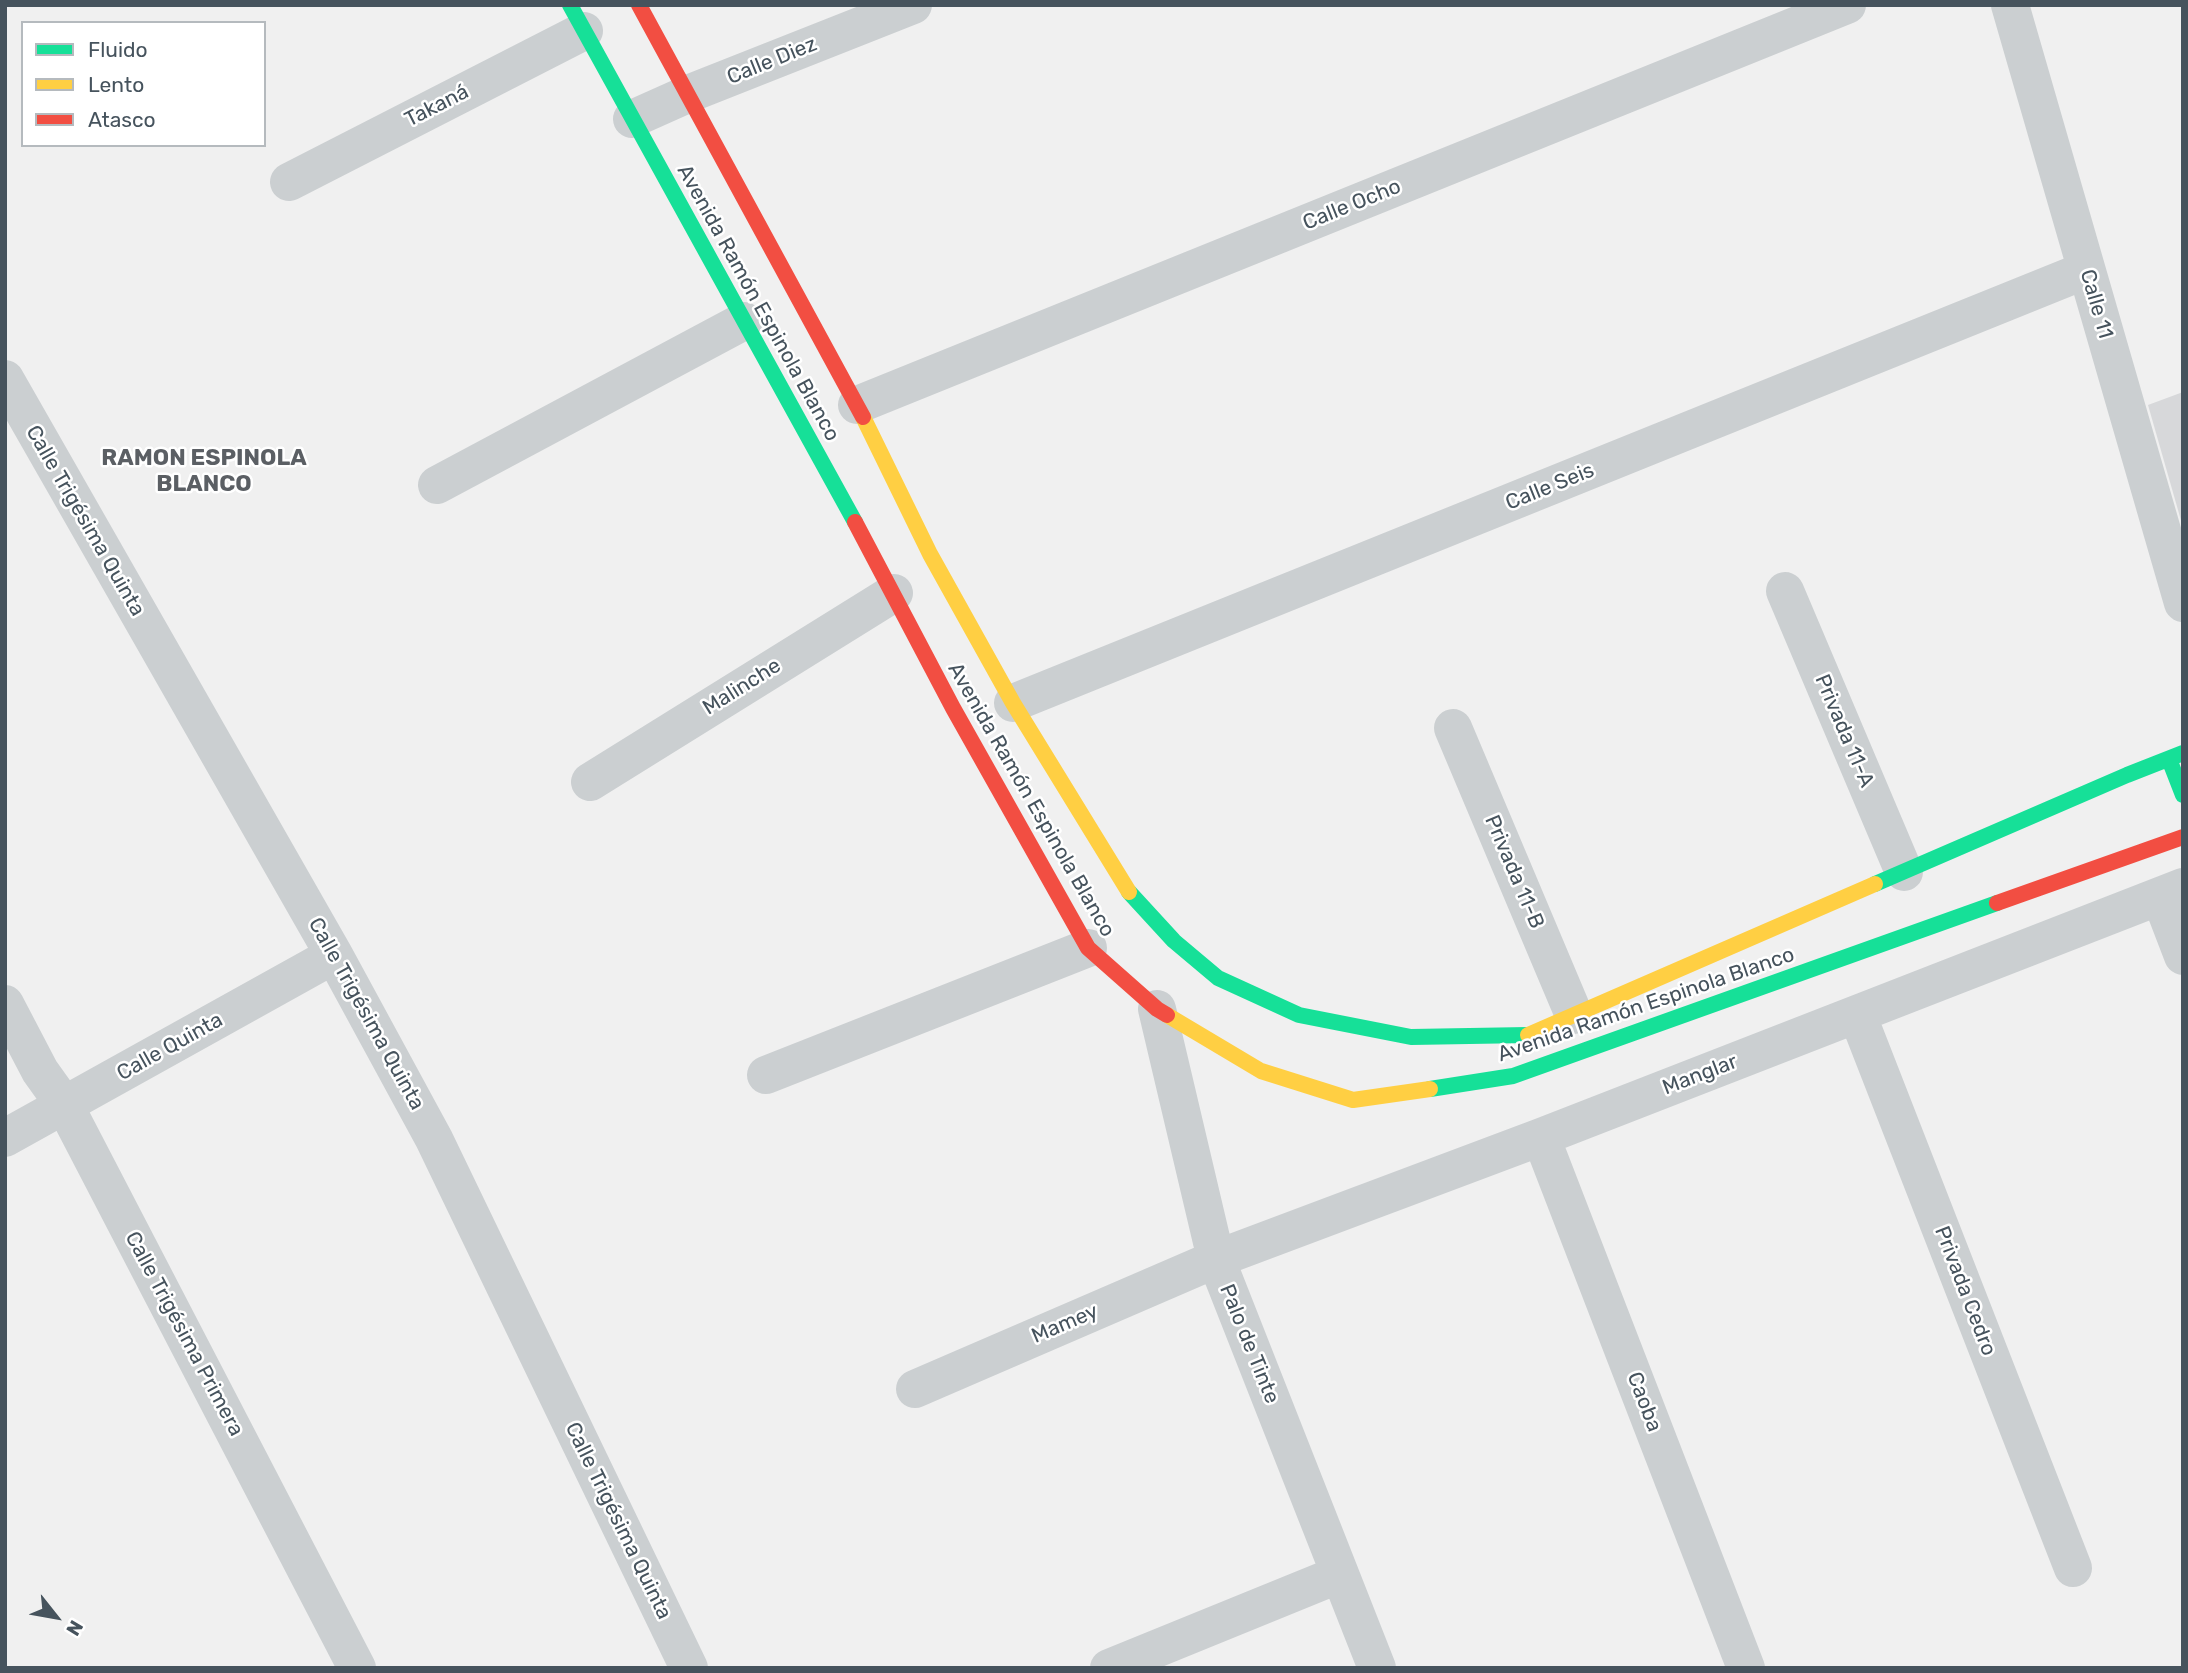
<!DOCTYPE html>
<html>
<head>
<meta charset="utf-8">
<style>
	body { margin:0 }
	#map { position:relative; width:2188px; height:1673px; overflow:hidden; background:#f0f0f0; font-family:Rubik,sans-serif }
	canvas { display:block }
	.frame { position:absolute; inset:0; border:7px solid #46535d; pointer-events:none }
	.legend { position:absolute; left:21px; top:21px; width:245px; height:126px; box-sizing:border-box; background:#fff; border:2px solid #b5babe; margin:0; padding:9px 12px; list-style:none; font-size:21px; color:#46535d }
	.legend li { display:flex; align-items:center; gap:14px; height:35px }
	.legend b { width:35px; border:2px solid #b5babe }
	.north { position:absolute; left:21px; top:1582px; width:70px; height:70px; -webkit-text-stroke:5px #fff; paint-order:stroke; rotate:121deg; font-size:19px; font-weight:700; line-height:28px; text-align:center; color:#46535d }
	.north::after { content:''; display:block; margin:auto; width:24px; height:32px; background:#46535d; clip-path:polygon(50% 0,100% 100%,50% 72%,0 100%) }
</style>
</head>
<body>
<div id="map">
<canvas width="2188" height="1673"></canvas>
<div class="frame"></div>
<ul class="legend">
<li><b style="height:9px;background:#16e098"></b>Fluido</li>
<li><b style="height:9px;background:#ffcf43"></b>Lento</li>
<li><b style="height:9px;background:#f24e42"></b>Atasco</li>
</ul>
<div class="north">N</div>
</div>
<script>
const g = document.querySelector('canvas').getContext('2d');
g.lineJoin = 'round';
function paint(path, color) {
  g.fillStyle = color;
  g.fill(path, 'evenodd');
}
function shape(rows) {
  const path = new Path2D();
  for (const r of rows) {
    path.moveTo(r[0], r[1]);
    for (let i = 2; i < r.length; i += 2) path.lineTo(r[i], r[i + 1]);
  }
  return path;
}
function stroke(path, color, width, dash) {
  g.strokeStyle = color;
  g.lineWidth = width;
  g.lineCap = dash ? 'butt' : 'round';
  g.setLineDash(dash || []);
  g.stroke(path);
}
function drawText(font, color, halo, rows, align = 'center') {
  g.font = font + ' Rubik,sans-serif';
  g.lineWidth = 5;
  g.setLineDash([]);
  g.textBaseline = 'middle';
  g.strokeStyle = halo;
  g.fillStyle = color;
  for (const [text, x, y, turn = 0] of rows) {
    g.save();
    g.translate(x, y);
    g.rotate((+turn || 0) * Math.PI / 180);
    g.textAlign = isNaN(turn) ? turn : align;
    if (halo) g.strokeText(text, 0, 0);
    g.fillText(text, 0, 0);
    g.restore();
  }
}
paint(shape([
	[2183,392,2183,524,2182,524,2148,405]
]), '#d7d8da');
stroke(shape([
	[2010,5,2183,603],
	[632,119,688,94,913,5],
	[289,182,584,31],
	[5,379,334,955,434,1139,689,1668],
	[857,405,1847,5],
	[437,485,744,321],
	[1785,591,1904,872],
	[1013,703,2086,270],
	[1453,728,1574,1015],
	[590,782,894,593],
	[2160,896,2183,956],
	[5,1004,40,1071,65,1106,357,1668],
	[1157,1009,1216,1259,1377,1668],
	[1857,1014,2073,1568],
	[766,1075,1088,948],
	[1541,1137,1746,1668],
	[5,1138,334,955],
	[915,1389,1216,1259,1541,1137,2183,887],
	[1109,1668,1340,1574]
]), '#cbcfd1', 38);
stroke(shape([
	[570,5,855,522],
	[2169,759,2183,795],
	[1875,884,2127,775,2183,753],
	[1129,892,1174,941,1218,978,1299,1015,1411,1037,1528,1035],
	[1430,1089,1513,1076,1997,903]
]), '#16e098', 16);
stroke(shape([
	[863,417,930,554,1013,703,1129,892],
	[1167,1015,1261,1071,1353,1100,1430,1089],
	[1528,1035,1875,884]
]), '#ffcf43', 16);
stroke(shape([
	[639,5,863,417],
	[855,522,953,708,1088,948,1157,1009,1167,1015],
	[1997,903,2183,837]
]), '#f24e42', 16);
drawText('21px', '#46535d', '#fff', [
	["Calle Diez",772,61,-22],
	["Takaná",437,106,-27],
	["Calle Ocho",1352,205,-22],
	["Avenida Ramón Espinola Blanco",758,303,61],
	["Calle 11",2096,304,74],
	["Calle Seis",1550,487,-22],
	["Calle Trigésima Quinta",85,521,60],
	["Malinche",742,687,-32],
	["Privada 11-A",1844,731,67],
	["Avenida Ramón Espinola Blanco",1031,800,60],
	["Privada 11-B",1514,872,67],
	["Avenida Ramón Espinola Blanco",1646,1005,-19],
	["Calle Trigésima Quinta",366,1014,61],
	["Calle Quinta",170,1047,-29],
	["Manglar",1700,1075,-21],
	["Privada Cedro",1965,1291,69],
	["Mamey",1065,1324,-23],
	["Calle Trigésima Primera",184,1334,62],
	["Palo de Tinte",1249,1344,68],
	["Caoba",1644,1402,69],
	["Calle Trigésima Quinta",618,1521,64]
]);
drawText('bold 23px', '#5b5f64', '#fff', [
	["RAMON ESPINOLA",204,458],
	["BLANCO",204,484]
]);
</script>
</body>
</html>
